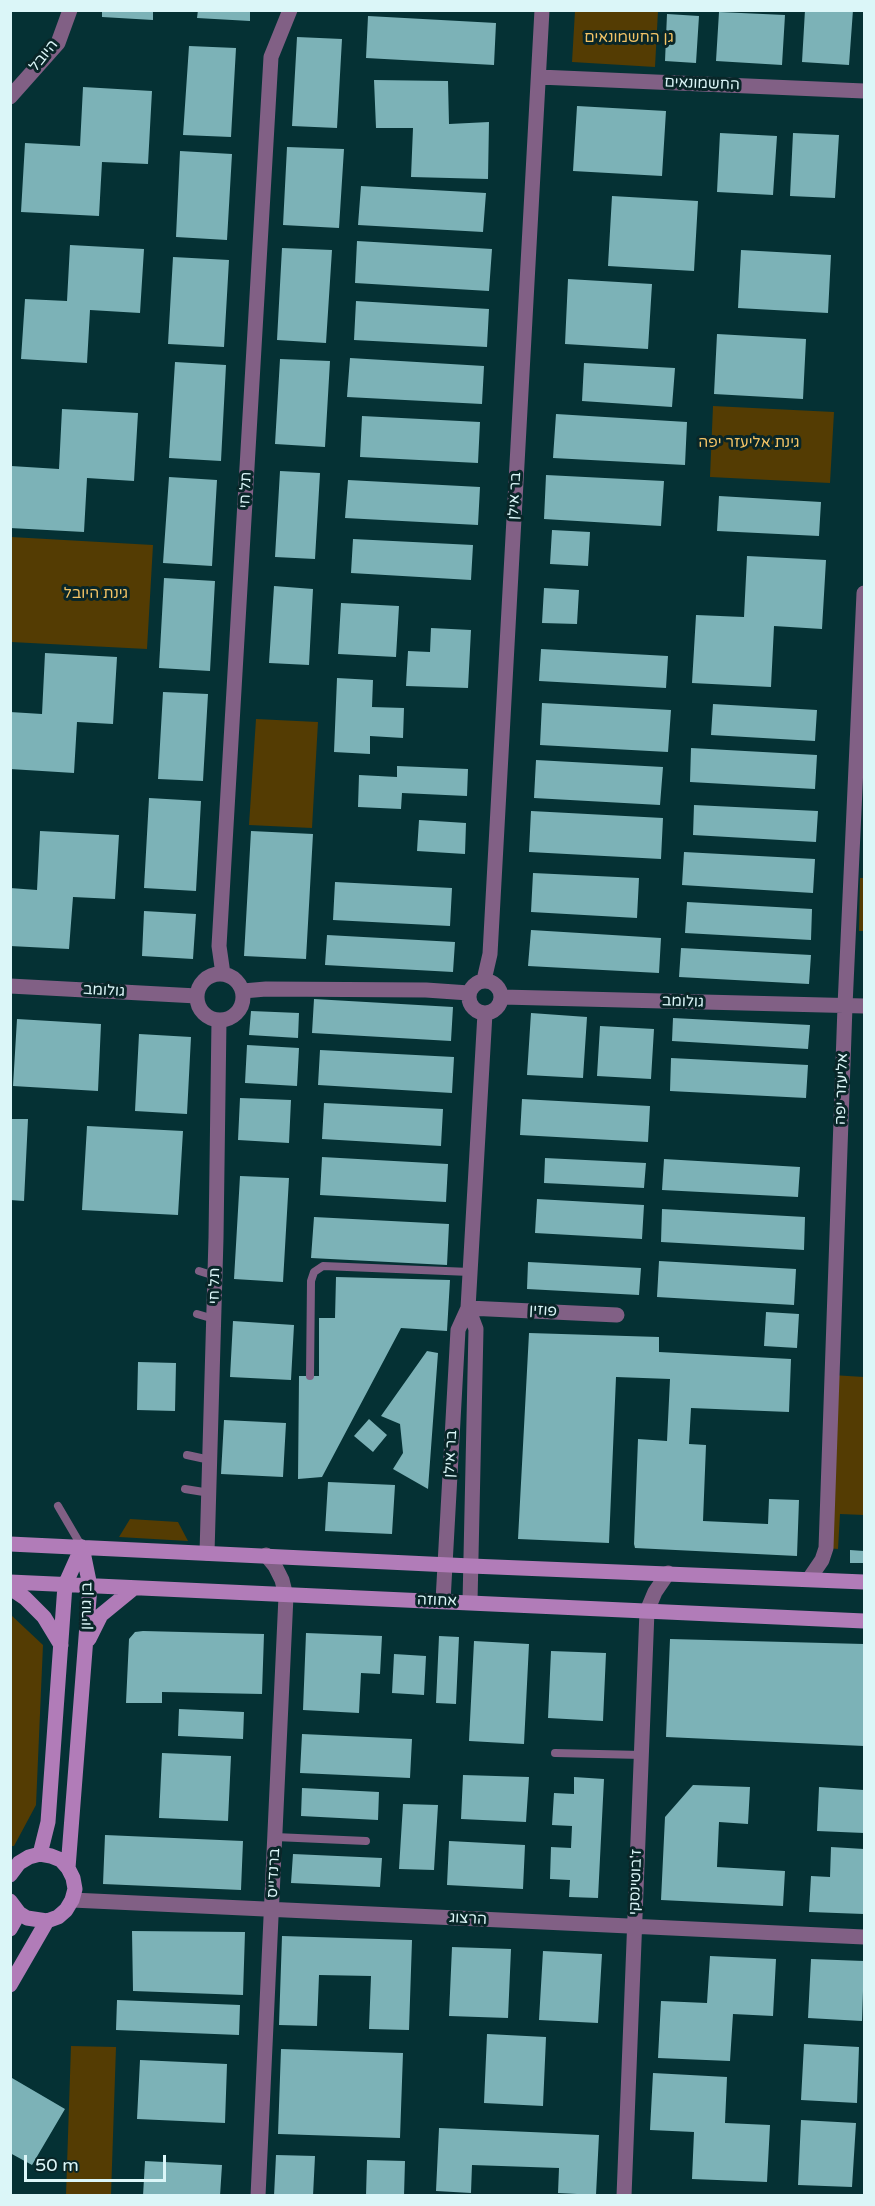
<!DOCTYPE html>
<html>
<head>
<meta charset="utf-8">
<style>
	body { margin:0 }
	#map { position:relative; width:875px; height:2206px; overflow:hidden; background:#053134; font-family:"Varela Round",sans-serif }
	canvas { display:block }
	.frame { position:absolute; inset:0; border:12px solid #dbf6f8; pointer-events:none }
	.scale { position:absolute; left:24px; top:2155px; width:142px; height:27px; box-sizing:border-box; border:3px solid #dbf6f8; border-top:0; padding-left:8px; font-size:18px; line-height:21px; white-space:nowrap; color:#dbf6f8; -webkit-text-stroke:4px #092628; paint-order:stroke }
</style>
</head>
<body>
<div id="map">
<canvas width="875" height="2206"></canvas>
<div class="frame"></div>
<div class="scale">50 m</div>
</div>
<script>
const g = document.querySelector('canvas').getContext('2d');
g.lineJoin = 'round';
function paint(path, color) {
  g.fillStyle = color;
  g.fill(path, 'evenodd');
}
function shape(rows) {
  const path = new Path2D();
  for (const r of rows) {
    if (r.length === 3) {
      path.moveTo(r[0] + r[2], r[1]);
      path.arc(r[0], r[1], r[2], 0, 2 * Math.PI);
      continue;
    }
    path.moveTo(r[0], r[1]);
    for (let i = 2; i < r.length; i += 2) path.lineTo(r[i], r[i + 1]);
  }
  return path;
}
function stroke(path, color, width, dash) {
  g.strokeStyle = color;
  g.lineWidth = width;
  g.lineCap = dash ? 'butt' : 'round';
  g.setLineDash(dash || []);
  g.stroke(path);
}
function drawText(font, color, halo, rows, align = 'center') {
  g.font = font + ' "Varela Round",Heebo,sans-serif';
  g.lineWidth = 6;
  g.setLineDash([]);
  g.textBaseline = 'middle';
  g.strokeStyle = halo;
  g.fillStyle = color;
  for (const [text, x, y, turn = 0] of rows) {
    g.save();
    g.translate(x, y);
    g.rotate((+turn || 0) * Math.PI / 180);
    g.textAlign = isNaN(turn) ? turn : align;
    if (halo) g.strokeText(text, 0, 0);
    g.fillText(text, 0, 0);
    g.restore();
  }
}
paint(shape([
	[575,11,658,11,655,67,572,62],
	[713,406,834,412,830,483,710,477],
	[11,537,153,545,147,649,11,642],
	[256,719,318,722,312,828,249,825],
	[860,878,864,878,864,931,859,931],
	[832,1375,864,1377,864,1550,863,1550,864,1515,840,1514,838,1549,826,1548],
	[130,1519,178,1522,188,1541,119,1537],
	[11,1615,43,1645,36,1805,14,1846,10,1846],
	[71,2046,116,2047,111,2195,66,2195]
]), '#543c03');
paint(shape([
	[102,10,153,10,153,20,102,17],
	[198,10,250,10,250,21,197,18],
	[805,10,853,10,849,65,802,62],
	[719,12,785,15,782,65,716,61],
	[667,14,699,16,696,63,665,61],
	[368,16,496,23,494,65,366,58],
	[297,37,342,39,337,128,292,126],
	[189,46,236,48,231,137,183,135],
	[374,80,448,81,449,124,489,122,488,179,411,177,413,128,376,128],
	[83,87,152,91,148,164,102,162,99,216,21,212,25,143,80,146],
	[577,106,666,111,662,176,573,171],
	[720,133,777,136,773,195,717,192],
	[793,133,839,135,835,198,790,196],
	[287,147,344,149,339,228,283,225],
	[180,151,232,154,227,240,176,237],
	[361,186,486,193,483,232,358,225],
	[612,196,698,201,694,271,608,266],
	[357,241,492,249,489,291,355,283],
	[70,245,144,249,140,313,90,310,87,363,21,359,25,299,67,301],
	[282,248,332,250,326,343,277,340],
	[741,250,831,255,828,313,738,308],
	[173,257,229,260,224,347,168,344],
	[568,279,652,284,648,349,565,344],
	[356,301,489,309,487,347,354,340],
	[717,334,806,339,803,399,714,394],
	[350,358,484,366,482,404,347,397],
	[280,359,330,361,325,447,275,444],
	[175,362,226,365,221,461,169,458],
	[584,363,675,368,672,407,582,401],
	[62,409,138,413,134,481,87,478,84,532,10,528,11,466,59,469],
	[556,414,687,422,685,465,553,458],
	[362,416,480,422,478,463,360,457],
	[280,471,320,473,315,559,275,557],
	[546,475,664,481,661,526,544,519],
	[169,477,217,480,212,566,163,563],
	[348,480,480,487,478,525,345,518],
	[719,496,821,502,819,536,717,531],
	[552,530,590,532,588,566,550,564],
	[353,539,473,545,471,580,351,573],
	[747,556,826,560,822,629,774,626,771,687,692,683,696,615,744,617],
	[164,578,215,581,210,671,159,668],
	[274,586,313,589,309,665,269,663],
	[544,588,579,590,577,624,542,623],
	[341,603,399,606,396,657,338,654],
	[431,628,471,630,468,688,406,686,408,651,430,652],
	[541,649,668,656,666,688,539,681],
	[45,653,117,657,113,724,77,722,74,773,10,769,10,712,42,714],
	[337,678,373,680,372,707,404,708,403,738,370,736,370,754,334,752],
	[163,692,208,694,203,781,158,779],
	[542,703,671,710,668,752,540,745],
	[713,704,817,710,815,741,711,735],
	[691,748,817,755,815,789,690,782],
	[536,760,663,767,660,805,534,798],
	[397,766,468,769,467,796,402,793,401,809,358,807,359,775,397,777],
	[149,798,201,801,196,891,144,888],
	[694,805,818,811,816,842,693,835],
	[531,811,663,818,661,859,529,852],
	[419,820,466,823,465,854,417,851],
	[40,831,119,835,115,899,73,897,69,949,10,946,10,888,37,890],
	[251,831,313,834,306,959,244,956],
	[684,852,815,859,813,893,682,885],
	[533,873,639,878,637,918,531,912],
	[335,882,452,888,450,926,333,920],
	[687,902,812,909,811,940,685,933],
	[144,911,196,914,193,959,142,956],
	[531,930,661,938,659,973,528,966],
	[327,935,455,942,453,972,325,965],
	[681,948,811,955,809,984,679,977],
	[314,999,453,1007,451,1041,312,1033],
	[251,1011,299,1013,298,1038,249,1035],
	[531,1013,587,1017,583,1078,527,1075],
	[673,1018,810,1025,808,1049,672,1041],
	[17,1019,101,1024,98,1091,13,1086],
	[600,1026,654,1029,651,1079,597,1076],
	[139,1034,191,1037,187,1114,135,1111],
	[247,1045,299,1048,297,1086,245,1083],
	[320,1050,454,1057,452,1093,318,1085],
	[671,1058,808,1065,806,1098,670,1091],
	[240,1098,291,1100,289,1143,238,1140],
	[522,1099,650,1106,648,1142,520,1135],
	[324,1103,443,1109,441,1146,322,1139],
	[10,1119,28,1119,24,1201,10,1200],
	[87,1126,183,1131,178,1215,82,1210],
	[322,1157,448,1164,446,1202,320,1195],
	[545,1158,646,1163,644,1188,544,1183],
	[664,1159,800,1167,798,1197,662,1190],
	[240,1176,289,1178,283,1282,234,1279],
	[537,1199,644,1205,642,1239,535,1233],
	[662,1209,805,1217,804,1250,661,1242],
	[314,1217,449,1224,447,1265,311,1258],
	[659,1261,796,1269,794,1305,657,1297],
	[528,1262,641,1268,639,1295,527,1289],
	[336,1277,450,1280,447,1331,401,1328,322,1477,298,1479,299,1376,319,1376,319,1318,335,1318],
	[766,1312,799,1314,797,1348,764,1346],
	[233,1321,294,1325,291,1380,230,1377],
	[529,1333,659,1337,659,1352,791,1359,789,1412,691,1408,689,1444,706,1445,703,1521,768,1524,769,1499,799,1500,797,1556,635,1548,634,1544,638,1439,667,1441,670,1379,616,1377,609,1543,518,1539],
	[427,1351,438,1353,428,1489,393,1469,403,1453,400,1424,381,1416],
	[138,1362,176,1363,175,1411,137,1410],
	[369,1419,387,1435,373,1452,354,1436],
	[224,1420,286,1423,283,1477,221,1474],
	[328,1482,395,1485,392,1534,325,1531],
	[850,1550,864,1551,864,1563,850,1563],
	[143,1631,264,1634,262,1694,162,1692,162,1703,126,1703,129,1639,135,1632],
	[306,1633,382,1636,380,1674,361,1673,359,1713,303,1710],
	[439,1636,459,1637,456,1704,436,1703],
	[670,1639,864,1644,864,1746,666,1737],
	[474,1641,529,1644,524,1744,469,1741],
	[551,1651,606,1653,603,1721,548,1718],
	[394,1654,426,1656,424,1695,392,1693],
	[179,1709,244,1712,243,1739,178,1736],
	[302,1734,412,1739,410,1778,300,1773],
	[162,1753,231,1756,228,1821,159,1818],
	[463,1775,529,1777,526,1822,461,1819],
	[574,1777,604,1779,598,1898,569,1897,570,1880,550,1879,551,1847,571,1848,572,1826,552,1825,554,1793,574,1794],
	[693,1785,750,1787,748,1824,719,1822,717,1867,785,1871,783,1906,661,1900,665,1817],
	[819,1787,864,1790,864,1833,817,1831],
	[302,1788,379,1792,378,1820,301,1816],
	[403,1804,438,1805,434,1870,399,1869],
	[105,1835,243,1841,241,1890,103,1884],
	[449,1841,525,1845,523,1889,447,1885],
	[831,1847,864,1849,864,1914,809,1912,811,1876,830,1877],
	[293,1854,382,1858,380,1887,291,1883],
	[132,1931,245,1932,243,1995,133,1991],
	[282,1936,412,1940,409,2030,369,2029,371,1976,319,1975,317,2026,279,2025],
	[452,1947,511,1949,508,2018,449,2016],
	[543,1951,602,1954,598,2023,539,2020],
	[710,1956,776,1959,773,2016,733,2014,730,2061,658,2058,661,2001,707,2003],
	[811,1959,864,1961,862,2021,808,2018],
	[117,2000,240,2005,239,2035,116,2030],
	[487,2034,546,2037,543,2106,484,2103],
	[804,2044,859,2047,857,2103,801,2100],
	[281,2049,403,2053,400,2138,278,2134],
	[140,2060,227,2064,225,2123,137,2119],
	[653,2073,727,2077,725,2123,770,2125,767,2182,692,2179,694,2132,650,2130],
	[12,2078,65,2109,32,2165,10,2153],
	[801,2120,856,2123,852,2187,798,2185],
	[439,2128,599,2135,596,2195,558,2193,559,2168,472,2165,471,2193,436,2191],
	[276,2155,315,2156,313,2196,274,2196],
	[367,2160,405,2161,404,2196,366,2196],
	[145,2161,222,2165,220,2196,143,2196]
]), '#7cb2b7');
stroke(shape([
	[199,1271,215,1276],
	[197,1314,214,1319],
	[310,1376,311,1281,314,1272,323,1266,470,1272],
	[187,1455,210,1460],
	[185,1489,210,1493],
	[58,1506,82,1547],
	[555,1753,642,1755],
	[275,1837,366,1841]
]), '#816085', 8);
stroke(shape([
	[539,77,864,91],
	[10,97,58,43,70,10],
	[223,974,219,946,271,57,290,10],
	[220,997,23],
	[484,980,490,954,542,10],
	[485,997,16],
	[10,986,197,996],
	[243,991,266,989,426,990,469,993],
	[502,997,864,1006],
	[468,1308,617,1315],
	[207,1553,216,1238,219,1020],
	[809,1579,822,1560,826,1548,845,1006,864,593],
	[443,1601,458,1330,468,1308],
	[470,1602,476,1329,468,1308,485,1013],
	[72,1900,864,1937],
	[258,2196,286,1596,282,1580,275,1566,266,1555],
	[624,2196,647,1611,655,1592,668,1573]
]), '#816085', 15);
stroke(shape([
	[10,1544,471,1566,864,1582],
	[10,1582,864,1621],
	[10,1588,25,1598,44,1617,61,1645],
	[89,1639,101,1615,134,1588],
	[40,1854,48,1822,65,1585,82,1547],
	[68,1868,90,1586,82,1547],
	[10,1875,19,1863,29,1857,40,1854,51,1856,61,1860,68,1868,73,1878,75,1889,72,1900,66,1910,58,1917,47,1921,27,1918,19,1913,10,1901],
	[10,1929,19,1913],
	[10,1985,47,1921]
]), '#b17cb8', 15);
drawText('15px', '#f4c466', '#092628', [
	["גן החשמונאים",629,38],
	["גינת אליעזר יפה",749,443],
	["גינת היובל",96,594]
]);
drawText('15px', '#dbf6f8', '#092628', [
	["היובל",44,56,-51],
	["החשמונאים",702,84,2],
	["תל חי",246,490,-87],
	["בר אילן",515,496,-87],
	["גולומב",104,991,3],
	["גולומב",683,1002,2],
	["אליעזר יפה",842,1089,-88],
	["תל חי",215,1286,-89],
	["פוזין",543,1311,3],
	["בר אילן",451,1454,-87],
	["אחוזה",437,1601,2],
	["בן גוריון",87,1606,-89],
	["ברנדייס",274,1873,-87],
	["ז'בוטינסקי",636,1882,-88],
	["הרצוג",468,1919,3]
]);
</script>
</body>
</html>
